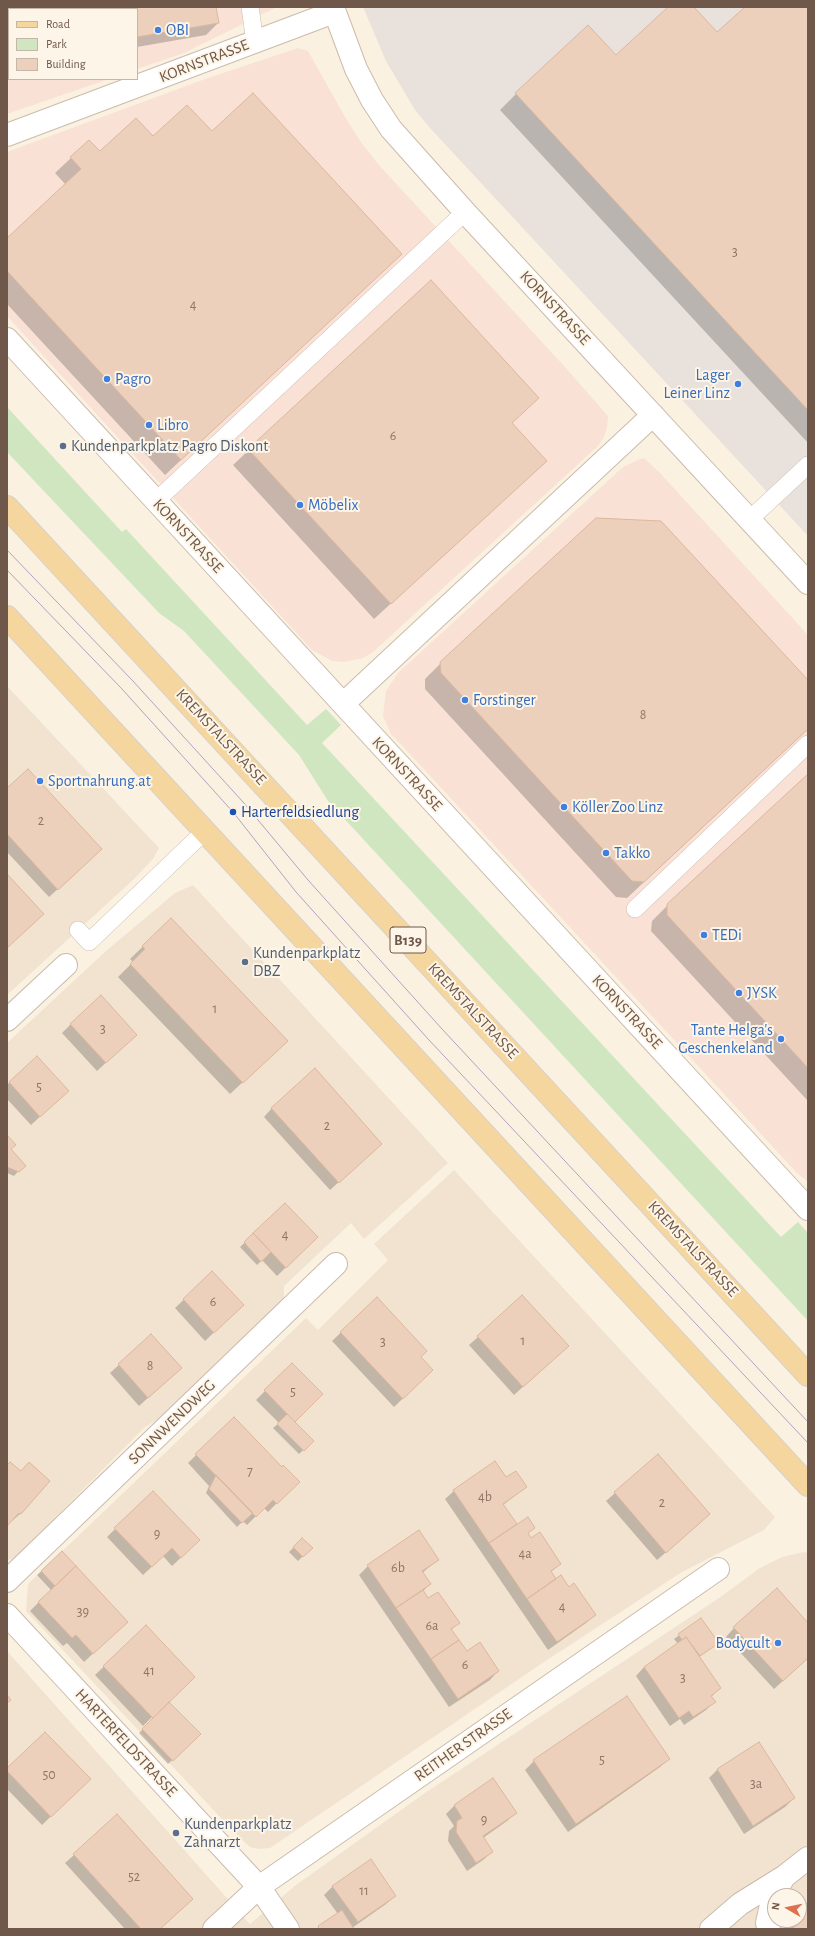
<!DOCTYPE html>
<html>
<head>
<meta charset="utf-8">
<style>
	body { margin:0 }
	#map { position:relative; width:815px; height:1936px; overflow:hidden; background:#faf1e1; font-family:"Alegreya Sans",sans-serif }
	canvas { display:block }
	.frame { position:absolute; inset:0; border:8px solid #6f584a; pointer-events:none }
	.legend { position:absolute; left:8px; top:8px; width:130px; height:72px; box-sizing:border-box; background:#fdf5e7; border:1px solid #c4b6a8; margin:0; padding:5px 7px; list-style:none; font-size:12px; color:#6f584a }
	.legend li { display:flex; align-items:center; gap:8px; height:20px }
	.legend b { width:20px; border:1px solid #c4b6a8 }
	.north { position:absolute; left:767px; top:1888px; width:40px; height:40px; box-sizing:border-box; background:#fdf5e7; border:1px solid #c4b6a8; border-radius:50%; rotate:279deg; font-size:11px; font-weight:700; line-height:16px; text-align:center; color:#6f584a }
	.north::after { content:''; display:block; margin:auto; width:14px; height:18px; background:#db714f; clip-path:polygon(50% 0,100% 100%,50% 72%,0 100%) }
</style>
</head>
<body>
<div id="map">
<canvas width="815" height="1936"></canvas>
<div class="frame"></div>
<ul class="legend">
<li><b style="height:5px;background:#f4d69e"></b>Road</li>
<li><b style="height:11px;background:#cfe6c1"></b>Park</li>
<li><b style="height:11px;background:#edd0bb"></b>Building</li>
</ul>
<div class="north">N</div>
</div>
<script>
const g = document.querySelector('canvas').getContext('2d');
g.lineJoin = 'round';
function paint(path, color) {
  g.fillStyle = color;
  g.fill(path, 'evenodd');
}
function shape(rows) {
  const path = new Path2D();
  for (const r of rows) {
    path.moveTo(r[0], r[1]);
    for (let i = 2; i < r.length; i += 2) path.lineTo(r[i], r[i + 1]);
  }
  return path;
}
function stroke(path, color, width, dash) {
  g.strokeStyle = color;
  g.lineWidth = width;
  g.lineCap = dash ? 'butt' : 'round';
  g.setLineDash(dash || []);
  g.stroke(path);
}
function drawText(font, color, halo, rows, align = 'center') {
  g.font = font + ' "Alegreya Sans",sans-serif';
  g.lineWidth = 4;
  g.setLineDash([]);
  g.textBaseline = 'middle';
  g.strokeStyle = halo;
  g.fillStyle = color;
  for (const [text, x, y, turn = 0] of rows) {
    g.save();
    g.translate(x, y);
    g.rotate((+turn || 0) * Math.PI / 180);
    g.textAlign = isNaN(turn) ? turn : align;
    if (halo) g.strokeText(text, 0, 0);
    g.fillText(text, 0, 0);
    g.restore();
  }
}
paint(shape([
	[7,686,159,848,153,859,133,880,7,995],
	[193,885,448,1163,364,1239,351,1223,284,1286,284,1303,160,1418,145,1427,14,1559,7,1560,7,1043,106,951,175,893],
	[454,1170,775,1517,764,1530,682,1572,544,1662,270,1848,259,1849,250,1847,239,1837,26,1611,28,1584,306,1318,318,1330,388,1260,374,1244],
	[804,1552,808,1553,808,1929,7,1929,7,1651,250,1924,296,1885,425,1793,719,1598,760,1568,782,1557],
	[775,1896,799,1896,799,1920,775,1920]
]), '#f1e3d0');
paint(shape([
	[7,7,277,7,184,53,137,69,137,9,9,9,9,79,109,79,7,114],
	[298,48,308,51,348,122,361,142,378,164,565,367,608,416,607,427,604,437,598,446,373,652,363,658,344,662,332,661,312,650,7,316,7,152,208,78],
	[644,458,660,473,808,635,808,1182,797,1173,396,739,391,734,383,716,386,691,398,673,623,467,638,460]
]), '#f9e1d6');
paint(shape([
	[363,7,808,7,808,536,431,129,415,110,386,61]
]), '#e9e2dc');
paint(shape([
	[7,407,122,532,126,529,307,725,326,709,341,725,322,743,781,1237,798,1222,808,1233,808,1321,328,801,299,755,184,631,159,613,7,452]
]), '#cfe6c1');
paint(shape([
	[7,7,215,7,218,23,206,35,137,47,137,9,9,9,9,69,7,69],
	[670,7,693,7,717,34,746,7,808,7,808,443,500,110,516,94,616,57],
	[212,132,401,254,165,475,7,304,7,240,66,185,55,173,71,158,100,152,153,138],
	[249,450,530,476,374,619,233,465],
	[441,663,808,682,808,729,627,898,616,897,425,689,425,679],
	[808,775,808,1101,651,931,652,921,668,905],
	[7,790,92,858,49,897,7,852],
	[171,919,274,1053,230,1094,118,977,133,962,130,959],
	[71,1024,127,1043,97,1071,62,1033],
	[37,1058,59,1099,31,1125,7,1099,7,1085],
	[272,1108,372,1152,330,1190,264,1117],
	[7,1136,10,1149,24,1165,14,1176,7,1173],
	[254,1234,317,1237,277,1276,262,1260,257,1265,240,1247],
	[212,1273,234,1313,205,1341,175,1308],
	[376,1299,420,1357,423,1379,394,1407,332,1341],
	[151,1336,172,1376,139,1406,110,1373],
	[478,1337,559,1354,514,1395,469,1345],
	[292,1364,322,1394,294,1422,313,1441,299,1454,273,1428,279,1423,256,1400],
	[234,1418,282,1468,298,1482,268,1512,264,1508,247,1525,243,1521,237,1527,206,1493,209,1486,188,1463],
	[7,1466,21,1472,49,1481,20,1514,7,1525],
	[506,1479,526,1487,503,1505,517,1526,534,1528,527,1534,531,1539,560,1564,551,1572,556,1580,569,1588,595,1615,586,1623,548,1650,445,1499,454,1491],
	[153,1492,190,1549,172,1566,163,1556,143,1575,107,1537],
	[615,1493,700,1523,657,1560,606,1501],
	[302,1539,311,1548,298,1561,289,1552],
	[62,1552,118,1630,84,1662,67,1643,63,1646,30,1611,51,1590,37,1575],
	[438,1560,422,1573,430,1584,423,1591,428,1600,458,1623,451,1630,466,1653,498,1671,490,1680,449,1707,359,1575,368,1566],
	[701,1619,713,1647,699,1657,720,1688,711,1697,714,1702,706,1710,684,1725,680,1719,670,1726,636,1676,644,1667,678,1644,674,1639],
	[808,1625,808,1658,774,1689,726,1637,734,1628],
	[145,1627,168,1702,199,1734,168,1764,139,1733,158,1715,156,1713,143,1726,95,1675],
	[759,1743,794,1798,785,1807,744,1834,709,1778,717,1770],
	[669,1759,660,1767,568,1832,525,1770,534,1761],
	[7,1770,89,1779,42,1825,7,1789],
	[493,1779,516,1813,507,1821,483,1838,492,1852,483,1860,467,1871,448,1841,449,1831,454,1826,446,1814,454,1806],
	[74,1855,192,1899,160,1929,125,1929,65,1863],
	[333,1886,395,1896,386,1904,352,1928,353,1929,317,1929,338,1914,324,1895],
	[808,1901,808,1929,784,1929,792,1920,799,1920,799,1912]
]), '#0003');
const building = shape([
	[7,7,216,7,219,23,137,37,137,9,9,9,9,59,7,59,7,7],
	[668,7,694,7,717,32,745,7,808,7,808,410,515,93,588,25,616,55,668,7],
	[253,93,402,254,181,460,7,271,7,238,81,169,70,157,89,140,100,151,136,118,153,136,187,105,212,131,253,93],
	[431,280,539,398,512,423,547,461,391,604,248,449,431,280],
	[596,518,661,521,808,680,808,729,644,882,632,881,441,673,440,662,596,518],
	[28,769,102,849,58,890,7,834,7,788,28,769],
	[808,774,808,1068,667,915,667,904,808,774],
	[7,874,44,914,7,948,7,874],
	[171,918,288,1041,243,1083,130,964,145,949,142,946,171,918],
	[101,995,137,1035,106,1063,70,1024,101,995],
	[37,1056,69,1091,40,1117,9,1082,37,1056],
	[315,1068,382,1144,339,1183,271,1108,315,1068],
	[7,1135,16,1145,11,1149,26,1166,19,1172,7,1167,7,1135],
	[285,1203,318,1237,286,1268,253,1233,285,1203],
	[253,1233,271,1252,261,1262,244,1242,253,1233],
	[212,1271,244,1305,214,1333,183,1299,212,1271],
	[522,1295,569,1346,523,1387,477,1336,522,1295],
	[377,1297,427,1351,421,1357,433,1370,403,1399,340,1332,377,1297],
	[151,1334,182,1368,148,1398,118,1364,151,1334],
	[292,1363,323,1394,295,1422,264,1390,292,1363],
	[287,1414,314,1441,304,1451,277,1424,287,1414],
	[234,1417,282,1467,283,1465,300,1482,277,1504,273,1500,256,1517,195,1454,234,1417],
	[658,1454,710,1514,666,1553,614,1492,658,1454],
	[495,1461,506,1477,516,1471,527,1487,503,1504,517,1524,489,1543,453,1490,495,1461],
	[10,1462,21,1471,29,1462,50,1481,21,1514,19,1513,7,1526,7,1465,10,1462],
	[216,1475,253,1513,242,1523,209,1489,216,1475],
	[153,1491,200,1540,181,1558,172,1548,152,1567,114,1528,153,1491],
	[528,1517,535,1528,528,1533,531,1538,540,1532,561,1564,551,1571,556,1579,527,1599,489,1543,528,1517],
	[419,1530,439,1560,422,1571,431,1584,396,1608,367,1565,419,1530],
	[302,1538,313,1548,303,1557,293,1547,302,1538],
	[62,1551,76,1566,55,1586,41,1571,62,1551],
	[76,1566,128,1622,93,1654,76,1635,72,1638,38,1602,76,1566],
	[561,1575,569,1587,574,1583,596,1615,557,1642,527,1599,561,1575],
	[777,1588,808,1623,808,1658,783,1681,733,1627,777,1588],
	[423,1590,428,1598,438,1592,460,1623,451,1629,459,1640,431,1659,396,1608,423,1590],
	[701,1618,719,1643,700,1656,686,1637,682,1640,678,1634,701,1618],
	[146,1625,195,1677,153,1718,103,1666,146,1625],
	[686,1637,721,1688,711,1696,716,1702,693,1717,689,1711,679,1718,644,1667,686,1637],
	[459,1640,467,1651,480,1642,499,1671,458,1699,431,1659,459,1640],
	[7,1695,11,1700,7,1703,7,1695],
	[627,1696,670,1759,576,1824,533,1760,627,1696],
	[169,1702,201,1734,173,1761,142,1729,169,1702],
	[45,1732,91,1779,51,1817,7,1771,7,1768,45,1732],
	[759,1742,795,1798,753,1826,717,1769,759,1742],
	[493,1778,517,1813,483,1836,493,1852,476,1863,456,1832,457,1821,462,1818,454,1805,493,1778],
	[117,1814,193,1899,160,1929,141,1929,73,1854,117,1814],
	[371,1859,396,1896,358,1922,332,1886,371,1859],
	[808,1903,808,1929,795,1929,790,1924,793,1920,799,1920,799,1914,808,1903],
	[342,1910,354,1929,319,1929,318,1926,342,1910]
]);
paint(building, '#edd0bb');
stroke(building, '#deb79d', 1);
const lane = shape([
	[250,7,255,42],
	[156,501,465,212],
	[749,520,808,465],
	[635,909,808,744],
	[78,930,89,942,205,831]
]);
const street = shape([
	[333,7,356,69,372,100,391,129,465,212,808,583],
	[7,135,334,12],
	[7,339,808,1209],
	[343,704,653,415],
	[7,1020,66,965],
	[7,1581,336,1264],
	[7,1615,259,1887,288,1929],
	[214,1929,259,1887,718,1569],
	[711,1929,740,1904,785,1876,808,1858],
	[769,1929,767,1923,773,1896,784,1877]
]);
const primary = shape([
	[7,507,808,1375],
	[7,617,808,1485]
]);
stroke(lane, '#ccbbac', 18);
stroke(street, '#ccbbac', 24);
stroke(primary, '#d7d0cc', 24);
stroke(lane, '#fff', 17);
stroke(street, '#fff', 22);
stroke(primary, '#f4d69e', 22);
stroke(shape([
	[7,550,132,680,243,802,308,880,442,1029,808,1422],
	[7,570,122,689,233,812,296,892,429,1040,808,1443]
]), '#b3a2c1', 1);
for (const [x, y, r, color] of [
	[158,30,4,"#3f7fe0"],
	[107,379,4,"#3f7fe0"],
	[738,384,4,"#3f7fe0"],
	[149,425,4,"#3f7fe0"],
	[63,446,4,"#5c6f8a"],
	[300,505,4,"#3f7fe0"],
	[465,700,4,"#3f7fe0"],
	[40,781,4,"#3f7fe0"],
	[564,807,4,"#3f7fe0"],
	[233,812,4,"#1a4fb4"],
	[606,853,4,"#3f7fe0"],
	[704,935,4,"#3f7fe0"],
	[245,962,4,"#5c6f8a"],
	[739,993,4,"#3f7fe0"],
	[781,1039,4,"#3f7fe0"],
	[778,1643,4,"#3f7fe0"],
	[176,1833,4,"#5c6f8a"]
]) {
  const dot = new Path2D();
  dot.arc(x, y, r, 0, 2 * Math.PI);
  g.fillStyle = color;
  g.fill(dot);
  stroke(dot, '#fdf5e7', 1.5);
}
drawText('14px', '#8e7666', null, [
	["3",735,252],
	["4",193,305],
	["6",393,436],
	["8",643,715],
	["2",41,821],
	["1",215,1009],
	["3",103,1029],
	["5",39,1087],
	["2",327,1126],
	["4",285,1235],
	["6",213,1302],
	["1",523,1341],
	["3",383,1342],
	["8",150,1366],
	["5",293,1392],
	["7",250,1471],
	["4b",485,1497],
	["2",662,1503],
	["9",157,1534],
	["4a",525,1554],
	["6b",398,1568],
	["4",562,1607],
	["39",83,1612],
	["6a",432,1626],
	["6",465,1665],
	["41",149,1671],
	["3",683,1678],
	["5",602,1760],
	["50",49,1775],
	["3a",756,1784],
	["9",484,1820],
	["52",134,1877],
	["11",364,1891]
]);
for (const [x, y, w] of [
	[408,940,36]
]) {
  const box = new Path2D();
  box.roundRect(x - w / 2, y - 13, w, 26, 3);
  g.fillStyle = '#fdf5e7';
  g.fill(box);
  stroke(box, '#6f584a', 1);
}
drawText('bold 15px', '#6f584a', null, [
	["B139",408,940]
]);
drawText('16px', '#366cbe', '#fdf5e7', [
	["OBI",166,30],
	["Lager",730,375,"right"],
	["Leiner Linz",730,393,"right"],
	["Pagro",115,379],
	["Libro",157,425],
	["Möbelix",308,505],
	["Forstinger",473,700],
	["Sportnahrung.at",48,781],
	["Köller Zoo Linz",572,807],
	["Takko",614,853],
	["TEDi",712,935],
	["JYSK",747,993],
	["Tante Helga's",773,1030,"right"],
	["Geschenkeland",773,1048,"right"],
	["Bodycult",770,1643,"right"]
], 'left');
drawText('16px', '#6f584a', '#fdf5e7', [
	["KORNSTRASSE",204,61,-21],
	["KORNSTRASSE",555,308,47],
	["KORNSTRASSE",188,536,47],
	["KREMSTALSTRASSE",221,737,47],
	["KORNSTRASSE",407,774,47],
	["KREMSTALSTRASSE",473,1011,47],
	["KORNSTRASSE",627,1012,47],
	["KREMSTALSTRASSE",693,1249,47],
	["SONNWENDWEG",172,1422,-44],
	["HARTERFELDSTRASSE",126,1743,47],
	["REITHER STRASSE",463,1745,-35]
]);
drawText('16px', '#4e5e75', '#fdf5e7', [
	["Kundenparkplatz Pagro Diskont",71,446],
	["Kundenparkplatz",253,953],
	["DBZ",253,971],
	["Kundenparkplatz",184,1824],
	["Zahnarzt",184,1842]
], 'left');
drawText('16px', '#164399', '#fdf5e7', [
	["Harterfeldsiedlung",241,812]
], 'left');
</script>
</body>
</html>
